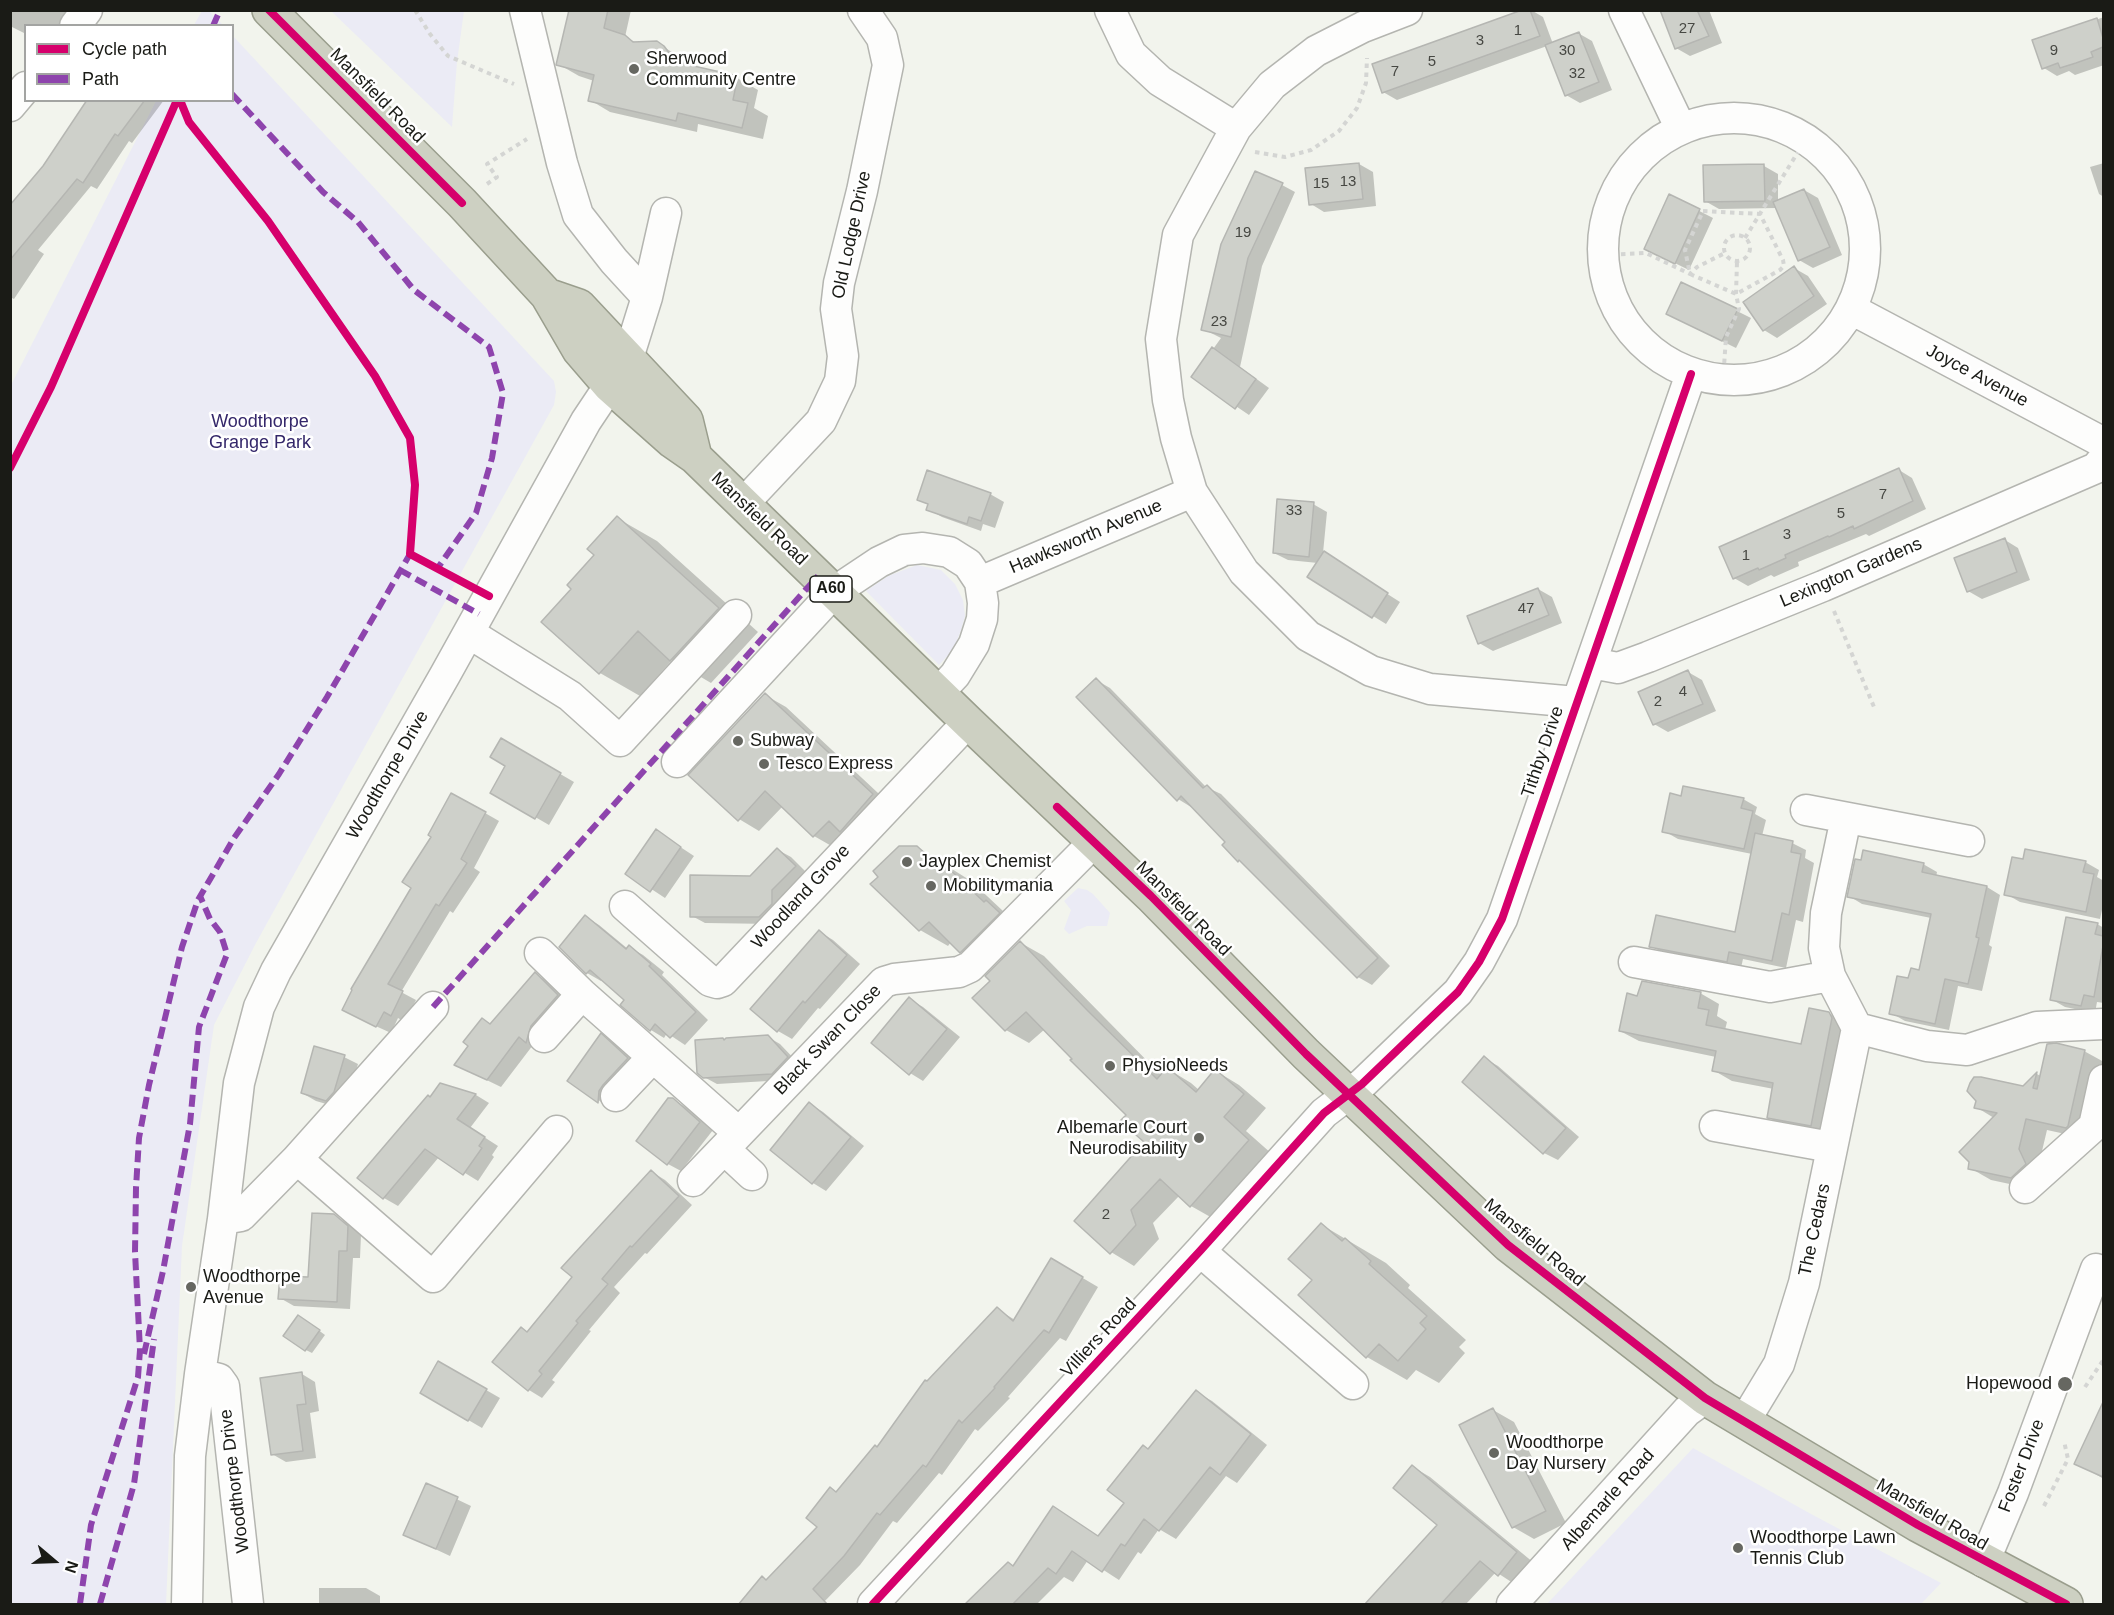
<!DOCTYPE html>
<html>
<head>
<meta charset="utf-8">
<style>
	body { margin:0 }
	#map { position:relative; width:2114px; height:1615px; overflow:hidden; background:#f2f4ed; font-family:Arial,sans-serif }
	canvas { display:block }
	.frame { position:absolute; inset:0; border:12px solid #1a1b16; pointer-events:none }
	.legend { position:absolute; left:24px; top:24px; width:210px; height:78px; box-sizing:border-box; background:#fff; border:2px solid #a3a4a2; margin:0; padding:8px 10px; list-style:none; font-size:18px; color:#1a1b16 }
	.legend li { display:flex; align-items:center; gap:12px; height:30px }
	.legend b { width:30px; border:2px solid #a3a4a2 }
	.north { position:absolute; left:24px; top:1531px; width:60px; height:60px; -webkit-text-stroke:4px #fff; paint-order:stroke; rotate:109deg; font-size:16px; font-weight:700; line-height:24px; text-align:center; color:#1a1b16 }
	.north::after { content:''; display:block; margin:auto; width:21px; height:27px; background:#1a1b16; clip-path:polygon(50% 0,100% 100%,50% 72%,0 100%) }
</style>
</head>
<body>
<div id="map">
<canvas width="2114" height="1615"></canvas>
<div class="frame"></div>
<ul class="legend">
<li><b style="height:8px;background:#d6006c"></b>Cycle path</li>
<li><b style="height:8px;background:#8e44ad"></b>Path</li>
</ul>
<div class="north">N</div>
</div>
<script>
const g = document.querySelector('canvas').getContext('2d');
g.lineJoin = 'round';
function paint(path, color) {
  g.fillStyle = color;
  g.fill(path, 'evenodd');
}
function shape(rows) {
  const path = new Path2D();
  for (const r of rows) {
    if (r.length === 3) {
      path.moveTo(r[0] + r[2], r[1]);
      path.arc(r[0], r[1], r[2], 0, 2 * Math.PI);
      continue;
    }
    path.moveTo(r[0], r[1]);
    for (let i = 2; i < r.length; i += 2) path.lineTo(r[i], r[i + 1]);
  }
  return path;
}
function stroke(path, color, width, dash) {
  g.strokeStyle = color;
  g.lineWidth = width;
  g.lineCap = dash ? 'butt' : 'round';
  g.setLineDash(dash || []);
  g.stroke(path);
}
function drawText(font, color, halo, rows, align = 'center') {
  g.font = font + ' Arial,sans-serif';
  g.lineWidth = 5;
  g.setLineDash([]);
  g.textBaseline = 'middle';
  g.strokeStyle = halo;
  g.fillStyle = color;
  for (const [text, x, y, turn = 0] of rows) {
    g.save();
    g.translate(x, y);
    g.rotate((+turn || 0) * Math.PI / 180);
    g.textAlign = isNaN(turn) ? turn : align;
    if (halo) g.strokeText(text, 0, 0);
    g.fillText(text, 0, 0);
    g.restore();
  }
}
paint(shape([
	[202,11,209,11,223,25,194,25],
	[331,11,464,11,457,62,452,127],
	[233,36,554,381,556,392,554,405,256,943,214,1025,182,1246,166,1604,11,1604,11,385,156,101,232,100],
	[917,565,941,570,955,584,963,600,965,616,961,630,954,649,939,665,866,591,888,576],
	[1078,888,1087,890,1093,894,1110,913,1107,926,1087,926,1069,934,1064,929,1071,910,1064,901],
	[1693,1448,1811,1514,1941,1583,1921,1604,1547,1604]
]), '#ebebf5');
paint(shape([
	[10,10,79,10,68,26,26,26,26,34,10,26],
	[570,10,631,10,625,37,637,43,657,43,685,60,691,67,737,78,758,90,754,108,768,116,763,139,698,124,697,132,610,112,590,100,594,81,579,76,558,64],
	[1526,10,1531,10,1543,17,1553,44,1578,33,1592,41,1612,90,1580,103,1566,95,1547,46,1397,100,1383,92],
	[1661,10,1709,10,1722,43,1690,56,1676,48],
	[2104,17,2104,65,2075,75,2069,71,2057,76,2044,68,2034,41],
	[88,100,164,100,132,143,129,141,97,189,91,186,38,250,44,254,14,299,10,297,10,207,44,167],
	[2104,163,2104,197,2099,194,2090,167],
	[1359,164,1373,172,1376,206,1324,212,1311,204],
	[1764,166,1778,174,1778,202,1804,190,1818,198,1842,255,1813,268,1799,260,1777,208,1719,209,1705,201],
	[1282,185,1295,192,1262,266,1240,367,1269,388,1249,415,1193,377,1221,338,1203,329],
	[1670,196,1713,218,1689,270,1646,249],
	[1794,268,1808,276,1827,304,1777,338,1764,330],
	[1737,311,1751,318,1736,348,1681,321],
	[1899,470,1912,478,1926,509,1869,536,1866,534,1798,562,1799,566,1774,577,1771,575,1748,586,1734,578],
	[990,494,1004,502,995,528,983,524,981,531,942,517,928,509,929,505,919,499],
	[1313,504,1327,512,1323,553,1400,602,1386,624,1373,616,1318,563,1288,560,1274,553],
	[617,518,657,541,758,632,711,683,672,660,640,696,600,673,573,589],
	[2005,540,2018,548,2030,580,1982,599,1968,591],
	[1538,589,1552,597,1562,623,1493,651,1479,643],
	[1688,672,1702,680,1716,711,1668,732,1654,724],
	[1096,680,1110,688,1206,787,1221,794,1390,966,1372,985,1358,977,1245,864,1239,860,1227,842,1193,806,1191,807,1178,799],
	[765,695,786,707,893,807,835,848,814,836,783,806,759,831,739,819],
	[502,740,574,782,549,825,492,792,507,766],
	[1682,798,1743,799,1757,807,1755,814,1766,820,1762,836,1792,843,1806,850,1805,858,1814,863,1803,922,1796,920,1786,968,1743,959,1741,968,1665,954,1651,946,1736,933,1752,854,1678,839,1664,831],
	[485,813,499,821,474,868,480,872,453,913,450,911,401,992,416,1000,405,1022,398,1018,391,1033,358,1018],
	[656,831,694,856,665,898,627,873],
	[917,847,971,881,1003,911,1014,918,989,967,961,951,951,942,948,946,920,930],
	[778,850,791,857,808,874,773,924,705,923,692,916,750,878],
	[2085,862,2099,870,2097,877,2104,881,2104,901,2100,919,2020,902,2006,894],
	[1923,864,1937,872,1936,877,1987,887,2000,895,1989,945,1992,947,1982,991,1958,986,1949,1030,1905,1021,1891,1013,1909,980,1920,972,1931,918,1862,904,1849,896],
	[586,917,599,925,628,949,629,947,643,955,664,972,662,975,708,1020,685,1045,667,1033,664,1038,651,1030,622,1005,626,999,602,979,601,981,587,973,561,947],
	[2097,924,2104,928,2104,1003,2097,1002,2095,1013,2065,1007,2051,999],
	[820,932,833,940,860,964,820,1009,818,1008,792,1039,778,1031,752,1009],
	[1021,943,1044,956,1162,1076,1168,1069,1191,1083,1199,1090,1216,1071,1239,1085,1266,1108,1246,1131,1272,1154,1214,1219,1191,1206,1180,1195,1153,1223,1159,1239,1134,1266,1111,1252,1147,1142,1128,1114,1045,1029,1029,1043,1006,1030,992,981],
	[535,974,549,982,571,1004,533,1045,501,1087,470,1072,491,1025],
	[1700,993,1719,1004,1717,1016,1727,1022,1725,1030,1803,1046,1829,1013,1848,1024,1829,1135,1787,1128,1768,1117,1774,1089,1732,1081,1713,1070,1716,1057,1639,1041,1620,1031,1638,997],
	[909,999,923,1007,960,1037,923,1081,910,1073],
	[601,1035,614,1043,641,1067,612,1109,569,1081],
	[768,1037,780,1044,799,1064,785,1080,717,1084,704,1077,725,1041],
	[2084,1051,2104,1062,2104,1071,2088,1139,2047,1130,2033,1189,1991,1180,1970,1168,1994,1118,1976,1107,2024,1088,2037,1074,2042,1077],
	[344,1057,358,1064,347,1100,340,1108,316,1101,302,1093],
	[1484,1058,1498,1066,1579,1137,1558,1160,1544,1153,1464,1082],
	[441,1085,476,1095,489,1103,470,1128,498,1146,492,1155,494,1157,478,1181,439,1157,398,1206,384,1198,359,1178],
	[673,1099,687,1108,713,1130,681,1171,668,1164],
	[810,1104,823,1112,864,1146,826,1191,813,1183,772,1150],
	[652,1172,665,1180,692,1205,647,1254,645,1253,614,1287,620,1293,589,1330,591,1331,552,1380,555,1382,542,1398,529,1390,574,1277],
	[334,1215,348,1224,361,1235,360,1258,353,1258,350,1309,294,1306,280,1298,309,1279],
	[1322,1225,1386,1263,1410,1285,1408,1288,1466,1340,1459,1347,1465,1353,1439,1383,1416,1370,1407,1380,1367,1357,1314,1280],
	[1052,1260,1098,1287,1066,1341,1060,1338,1008,1397,1010,1398,978,1431,975,1429,942,1475,939,1473,897,1523,893,1521,860,1565,822,1604,767,1581,820,1527,837,1493,878,1449,927,1383,997,1309,1015,1320],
	[305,1320,325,1335,312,1353,306,1350],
	[439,1363,500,1398,482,1428,422,1393],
	[302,1374,315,1382,319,1411,310,1413,316,1458,286,1462,272,1454],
	[1196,1392,1212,1401,1267,1445,1237,1483,1226,1476,1176,1539,1159,1529,1141,1554,1138,1552,1119,1580,1088,1560,1073,1582,1064,1577,1037,1604,969,1604,1014,1567,1054,1508,1099,1537,1126,1503,1149,1451],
	[2104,1406,2104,1479,2076,1463],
	[1493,1410,1514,1422,1566,1523,1534,1539,1513,1527],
	[1413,1467,1430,1477,1534,1563,1516,1585,1496,1572,1466,1604,1377,1604,1439,1525],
	[427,1485,471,1506,450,1556,405,1535],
	[319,1588,366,1588,380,1596,380,1604,319,1604]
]), '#0003');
const building = shape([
	[569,10,608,10,604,28,625,35,633,42,657,41,664,46,676,62,738,76,733,100,748,103,742,128,678,113,676,121,588,101,594,75,556,65,569,10],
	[1522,10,1530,10,1540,36,1382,93,1372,64,1522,10],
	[1660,10,1697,10,1709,36,1675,49,1660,10],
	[2097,18,2103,38,2103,47,2091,52,2093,57,2076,63,2060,68,2058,63,2042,69,2032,40,2097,18],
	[1579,32,1599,82,1565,96,1545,45,1579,32],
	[87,100,145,100,118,136,115,134,83,183,77,179,10,260,10,205,43,166,87,100],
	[1359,163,1363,199,1309,205,1305,168,1359,163],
	[1764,164,1765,201,1704,202,1703,165,1764,164],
	[1255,171,1283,183,1248,258,1231,337,1201,330,1221,244,1255,171],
	[1804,189,1830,247,1798,261,1773,202,1804,189],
	[1669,194,1700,209,1675,264,1644,249,1669,194],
	[1794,266,1814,296,1763,331,1743,302,1794,266],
	[1681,282,1738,309,1722,341,1666,314,1681,282],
	[1212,347,1256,379,1235,409,1191,377,1212,347],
	[1899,468,1913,501,1854,529,1853,526,1829,537,1828,536,1785,555,1786,558,1759,570,1758,568,1733,579,1719,547,1899,468],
	[927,470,991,493,981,521,969,517,967,524,926,510,928,504,917,500,927,470],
	[1277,499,1314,502,1309,557,1273,553,1277,499],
	[617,516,719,608,670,661,638,631,599,674,541,622,571,589,567,585,594,555,587,549,617,516],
	[2005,538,2017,572,1967,592,1954,558,2005,538],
	[1324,551,1388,593,1372,618,1307,577,1324,551],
	[1538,588,1549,615,1478,644,1467,616,1538,588],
	[1688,670,1703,704,1653,725,1638,692,1688,670],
	[1096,678,1203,788,1207,785,1378,958,1357,978,1239,860,1238,862,1222,845,1225,842,1181,796,1177,801,1076,697,1096,678],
	[765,693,873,794,840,832,829,821,813,837,765,791,738,821,688,775,765,693],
	[501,738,561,773,535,819,490,793,505,766,490,757,501,738],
	[1683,786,1744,798,1741,808,1753,811,1744,849,1662,832,1670,793,1681,796,1683,786],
	[451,793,486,812,461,859,467,863,439,906,436,904,388,984,403,991,391,1016,384,1012,376,1027,342,1010,352,990,351,989,411,888,402,882,431,837,428,835,451,793],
	[656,829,681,847,650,892,625,874,656,829],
	[1755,833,1793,841,1791,852,1801,854,1789,915,1782,913,1772,961,1729,952,1727,962,1649,947,1656,915,1735,932,1755,833],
	[899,846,917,846,940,867,943,863,984,902,986,900,1000,913,960,953,929,922,919,931,870,884,878,877,873,871,899,846],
	[777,848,796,866,772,890,772,904,759,917,690,917,690,875,750,876,777,848],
	[2025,849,2086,861,2083,872,2094,874,2086,912,2004,895,2012,857,2023,859,2025,849],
	[1863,850,1924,863,1922,872,1987,886,1976,937,1979,938,1968,984,1945,979,1935,1024,1889,1014,1897,976,1908,978,1911,968,1919,970,1931,914,1847,897,1855,859,1861,860,1863,850],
	[585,915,626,949,629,945,651,964,649,966,696,1012,670,1038,655,1024,650,1031,620,1005,624,1000,590,970,586,974,559,947,585,915],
	[2066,917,2098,923,2095,934,2103,936,2103,946,2094,997,2084,995,2081,1006,2050,1000,2066,917],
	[819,930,847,955,805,1003,803,1001,777,1032,750,1009,819,930],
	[1020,941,1088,1011,1157,1079,1167,1067,1196,1092,1215,1069,1244,1094,1224,1117,1249,1140,1190,1207,1160,1179,1131,1210,1136,1225,1110,1254,1074,1221,1144,1142,1120,1121,1126,1115,1070,1060,1072,1059,1026,1012,1005,1031,972,998,990,981,985,976,1020,941],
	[535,972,558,995,531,1026,526,1043,519,1037,487,1080,454,1065,468,1046,463,1042,482,1018,490,1024,535,972],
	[1642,981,1701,992,1698,1008,1709,1010,1706,1025,1801,1044,1809,1008,1829,1012,1832,1018,1811,1126,1767,1118,1773,1083,1712,1071,1716,1051,1619,1031,1627,993,1637,996,1642,981],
	[909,997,947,1029,909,1075,871,1043,909,997],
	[601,1033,628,1058,603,1085,599,1091,598,1103,567,1081,601,1033],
	[768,1035,788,1057,772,1074,703,1078,697,1073,695,1040,723,1038,724,1040,726,1038,768,1035],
	[2056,1043,2085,1050,2068,1126,2066,1128,2026,1119,2019,1149,2026,1164,2011,1178,1968,1169,1969,1162,1959,1152,1997,1113,1974,1108,1976,1101,1967,1091,1970,1083,1974,1077,1981,1077,2023,1086,2037,1072,2033,1088,2037,1089,2047,1044,2056,1043],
	[314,1046,345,1055,334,1092,326,1101,301,1093,314,1046],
	[1484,1056,1566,1128,1543,1154,1462,1082,1484,1056],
	[440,1083,476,1094,457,1119,485,1137,479,1146,482,1148,463,1175,425,1149,383,1199,357,1178,428,1095,430,1097,440,1083],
	[668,1098,673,1098,700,1122,667,1165,636,1141,668,1098],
	[809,1102,851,1137,812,1184,770,1150,809,1102],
	[651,1170,679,1196,632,1247,630,1246,602,1279,608,1284,576,1321,578,1323,539,1371,542,1374,528,1391,492,1362,521,1327,527,1332,572,1277,561,1268,651,1170],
	[312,1213,334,1214,348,1226,347,1251,339,1251,337,1302,278,1299,280,1276,308,1277,312,1213],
	[1321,1223,1342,1241,1345,1238,1371,1261,1369,1264,1427,1316,1420,1323,1426,1329,1398,1361,1379,1344,1366,1358,1298,1295,1312,1280,1288,1259,1321,1223],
	[1051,1258,1083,1277,1049,1333,1044,1330,994,1387,995,1388,962,1423,959,1420,926,1467,923,1465,880,1515,877,1513,844,1556,813,1589,828,1605,738,1605,762,1576,766,1580,817,1527,806,1518,830,1487,836,1492,875,1445,877,1447,925,1380,927,1381,997,1307,1013,1321,1051,1258],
	[298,1315,320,1330,305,1351,283,1336,298,1315],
	[438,1361,487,1389,468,1421,420,1393,438,1361],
	[302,1372,306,1404,297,1405,303,1451,271,1455,260,1378,302,1372],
	[1196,1390,1251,1434,1220,1475,1210,1467,1159,1531,1144,1519,1125,1546,1121,1544,1102,1572,1072,1551,1056,1574,1048,1568,1012,1605,964,1605,1008,1562,1013,1566,1053,1506,1098,1536,1124,1503,1107,1490,1143,1445,1148,1449,1196,1390],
	[2103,1402,2103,1477,2074,1464,2103,1402],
	[1493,1408,1546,1511,1512,1528,1459,1425,1493,1408],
	[1412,1465,1517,1552,1498,1576,1480,1561,1440,1605,1364,1605,1437,1525,1393,1488,1412,1465],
	[426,1483,458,1497,436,1549,403,1535,426,1483]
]);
paint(building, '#ced0ca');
stroke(building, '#b5b6b2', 1.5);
const minor = shape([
	[525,10,562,163,578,215,614,261,647,297],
	[1110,10,1131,54,1160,81,1236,128],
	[1407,10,1363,27,1316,51,1272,85,1236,128,1178,235,1161,339,1168,400,1176,438,1192,492,1244,572,1308,636,1371,671,1430,689,1576,702],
	[1624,10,1681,129],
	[75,26,87,10],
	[10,106,26,87],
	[1734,249,131],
	[1851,309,2104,443],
	[743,504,821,421,840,381,843,356,836,309,839,283,862,191,888,65,882,38,863,10],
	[980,582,1192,492],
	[469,633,570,696,620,741,736,615],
	[1591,663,1618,668,1648,657,1823,586,2096,468,2104,458],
	[677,762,834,592,879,562,904,550,923,548,949,552,968,564,980,582,983,603,982,619,974,644,955,675,938,693],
	[1806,810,1969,841],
	[625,906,710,981,717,983,723,981,968,722],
	[540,953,582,994,739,1133],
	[1634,962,1770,987,1830,976],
	[1857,1028,1927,1046,1967,1050,2037,1027,2104,1024],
	[544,1037,582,994],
	[616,1096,653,1057],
	[1715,1126,1831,1147],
	[724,1149,752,1175],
	[297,1159,433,1007],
	[693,1181,884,982,894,979,959,972,970,967,1094,842],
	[2025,1188,2094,1126,2104,1080],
	[223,1219,241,1216,297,1159,433,1277,557,1131],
	[1200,1251,1353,1384],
	[200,1374,219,1379,224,1386,248,1604],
	[1744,1422,1779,1364,1804,1283,1857,1028,1830,976,1824,948,1826,913,1846,818],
	[1984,1562,2013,1493,2096,1269],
	[187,1604,190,1456,200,1374,223,1219,239,1083,259,1007,276,971,445,675,586,421,628,358,647,297,666,213],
	[873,1604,1200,1251,1324,1113,1362,1084,1458,992,1479,962,1502,919,1691,374],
	[1512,1604,1687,1411,1705,1398]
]);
const highway = shape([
	[269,10,462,203,547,295,579,350,610,386,672,441,695,457,968,722,1151,896,1306,1054,1508,1245,1705,1398,1918,1525,2066,1604],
	[547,295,579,306,686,420,695,457]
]);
stroke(minor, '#b4b5b0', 33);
stroke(highway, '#9a9e8d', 36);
stroke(shape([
	[415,10,430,34,448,56,514,84],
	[1255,152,1285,157,1311,150,1339,131,1357,108,1366,83,1367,58],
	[487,184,497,177,487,164,527,139],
	[1703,211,1760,214,1783,260,1784,266,1780,270,1736,294,1690,274,1685,250,1703,211],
	[1737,248,13],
	[1745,238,1806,139],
	[1603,255,1646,253,1690,274,1697,267,1725,253],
	[1723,381,1726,337,1739,309,1736,294,1737,262],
	[1834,611,1874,707],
	[2085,1387,2104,1359],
	[2044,1506,2068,1459,2064,1441]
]), '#d4d5d3', 4, [4.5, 4.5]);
stroke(minor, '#fdfdfc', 30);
stroke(highway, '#cdd0c2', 33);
stroke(shape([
	[213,26,220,10],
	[232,94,323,192,358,222,414,290,489,347,503,393,492,458,476,513,437,569],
	[400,570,479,614],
	[433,1007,818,576],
	[144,1354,163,1271,190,1124,199,1027,227,954,220,932,210,919,200,896],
	[80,1604,91,1525,138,1377,140,1350,135,1252,136,1188,139,1138,149,1085,182,947,198,900,234,838,279,774,327,697,410,554],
	[100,1604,134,1484,154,1339]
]), '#8e44ad', 6, [12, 6]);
stroke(shape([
	[269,10,462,203],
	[180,100,189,122,268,221,375,376,410,438,415,485,410,554,489,596],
	[10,468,51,387,177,100],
	[1057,807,1151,896,1306,1054,1508,1245,1705,1398,1918,1525,2066,1604],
	[873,1604,1200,1251,1324,1113,1362,1084,1458,992,1479,962,1502,919,1691,374]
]), '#d6006c', 8);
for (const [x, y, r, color] of [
	[634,69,6,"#666761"],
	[738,741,6,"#666761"],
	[764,764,6,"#666761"],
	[907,862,6,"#666761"],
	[931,886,6,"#666761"],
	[1110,1066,6,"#666761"],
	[1199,1138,6,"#666761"],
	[191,1287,6,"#666761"],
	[2065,1384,8,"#666761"],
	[1494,1453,6,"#666761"],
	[1738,1548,6,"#666761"]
]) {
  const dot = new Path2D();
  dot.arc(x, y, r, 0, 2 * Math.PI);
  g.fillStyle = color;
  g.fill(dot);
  stroke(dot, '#fff', 2);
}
drawText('15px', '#474843', null, [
	["27",1687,29],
	["1",1518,31],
	["3",1480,41],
	["30",1567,51],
	["9",2054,51],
	["5",1432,62],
	["7",1395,72],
	["32",1577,74],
	["13",1348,182],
	["15",1321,184],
	["19",1243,233],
	["23",1219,322],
	["7",1883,495],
	["33",1294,511],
	["5",1841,514],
	["3",1787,535],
	["1",1746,556],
	["47",1526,609],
	["4",1683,692],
	["2",1658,702],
	["2",1106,1215]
]);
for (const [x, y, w] of [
	[831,589,42]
]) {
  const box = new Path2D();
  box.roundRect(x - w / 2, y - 13, w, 26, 4.5);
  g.fillStyle = '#fff';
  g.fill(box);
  stroke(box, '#1a1b16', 1.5);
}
drawText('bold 16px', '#1a1b16', null, [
	["A60",831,589]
]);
drawText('18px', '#1a1b16', '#fff', [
	["Sherwood",646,59],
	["Community Centre",646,80],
	["Subway",750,741],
	["Tesco Express",776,764],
	["Jayplex Chemist",919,862],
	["Mobilitymania",943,886],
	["PhysioNeeds",1122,1066],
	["Albemarle Court",1187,1128,"right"],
	["Neurodisability",1187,1149,"right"],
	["Woodthorpe",203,1277],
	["Avenue",203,1298],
	["Hopewood",2052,1384,"right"],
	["Woodthorpe",1506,1443],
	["Day Nursery",1506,1464],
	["Woodthorpe Lawn",1750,1538],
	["Tennis Club",1750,1559]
], 'left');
drawText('18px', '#1a1b16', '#fff', [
	["Mansfield Road",377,96,45],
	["Old Lodge Drive",852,235,-78],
	["Joyce Avenue",1977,376,28],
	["Mansfield Road",759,519,44],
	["Hawksworth Avenue",1086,537,-23],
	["Lexington Gardens",1851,573,-23],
	["Tithby Drive",1543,752,-71],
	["Woodthorpe Drive",388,775,-60],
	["Woodland Grove",801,897,-47],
	["Mansfield Road",1183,909,45],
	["Black Swan Close",828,1040,-46],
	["The Cedars",1815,1230,-78],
	["Mansfield Road",1534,1243,40],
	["Villiers Road",1099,1338,-47],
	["Foster Drive",2022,1466,-69],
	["Woodthorpe Drive",235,1481,-97],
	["Albemarle Road",1608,1500,-48],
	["Mansfield Road",1932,1515,30]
]);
drawText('18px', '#34276a', '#fff', [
	["Woodthorpe",260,422],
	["Grange Park",260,443]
]);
</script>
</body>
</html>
